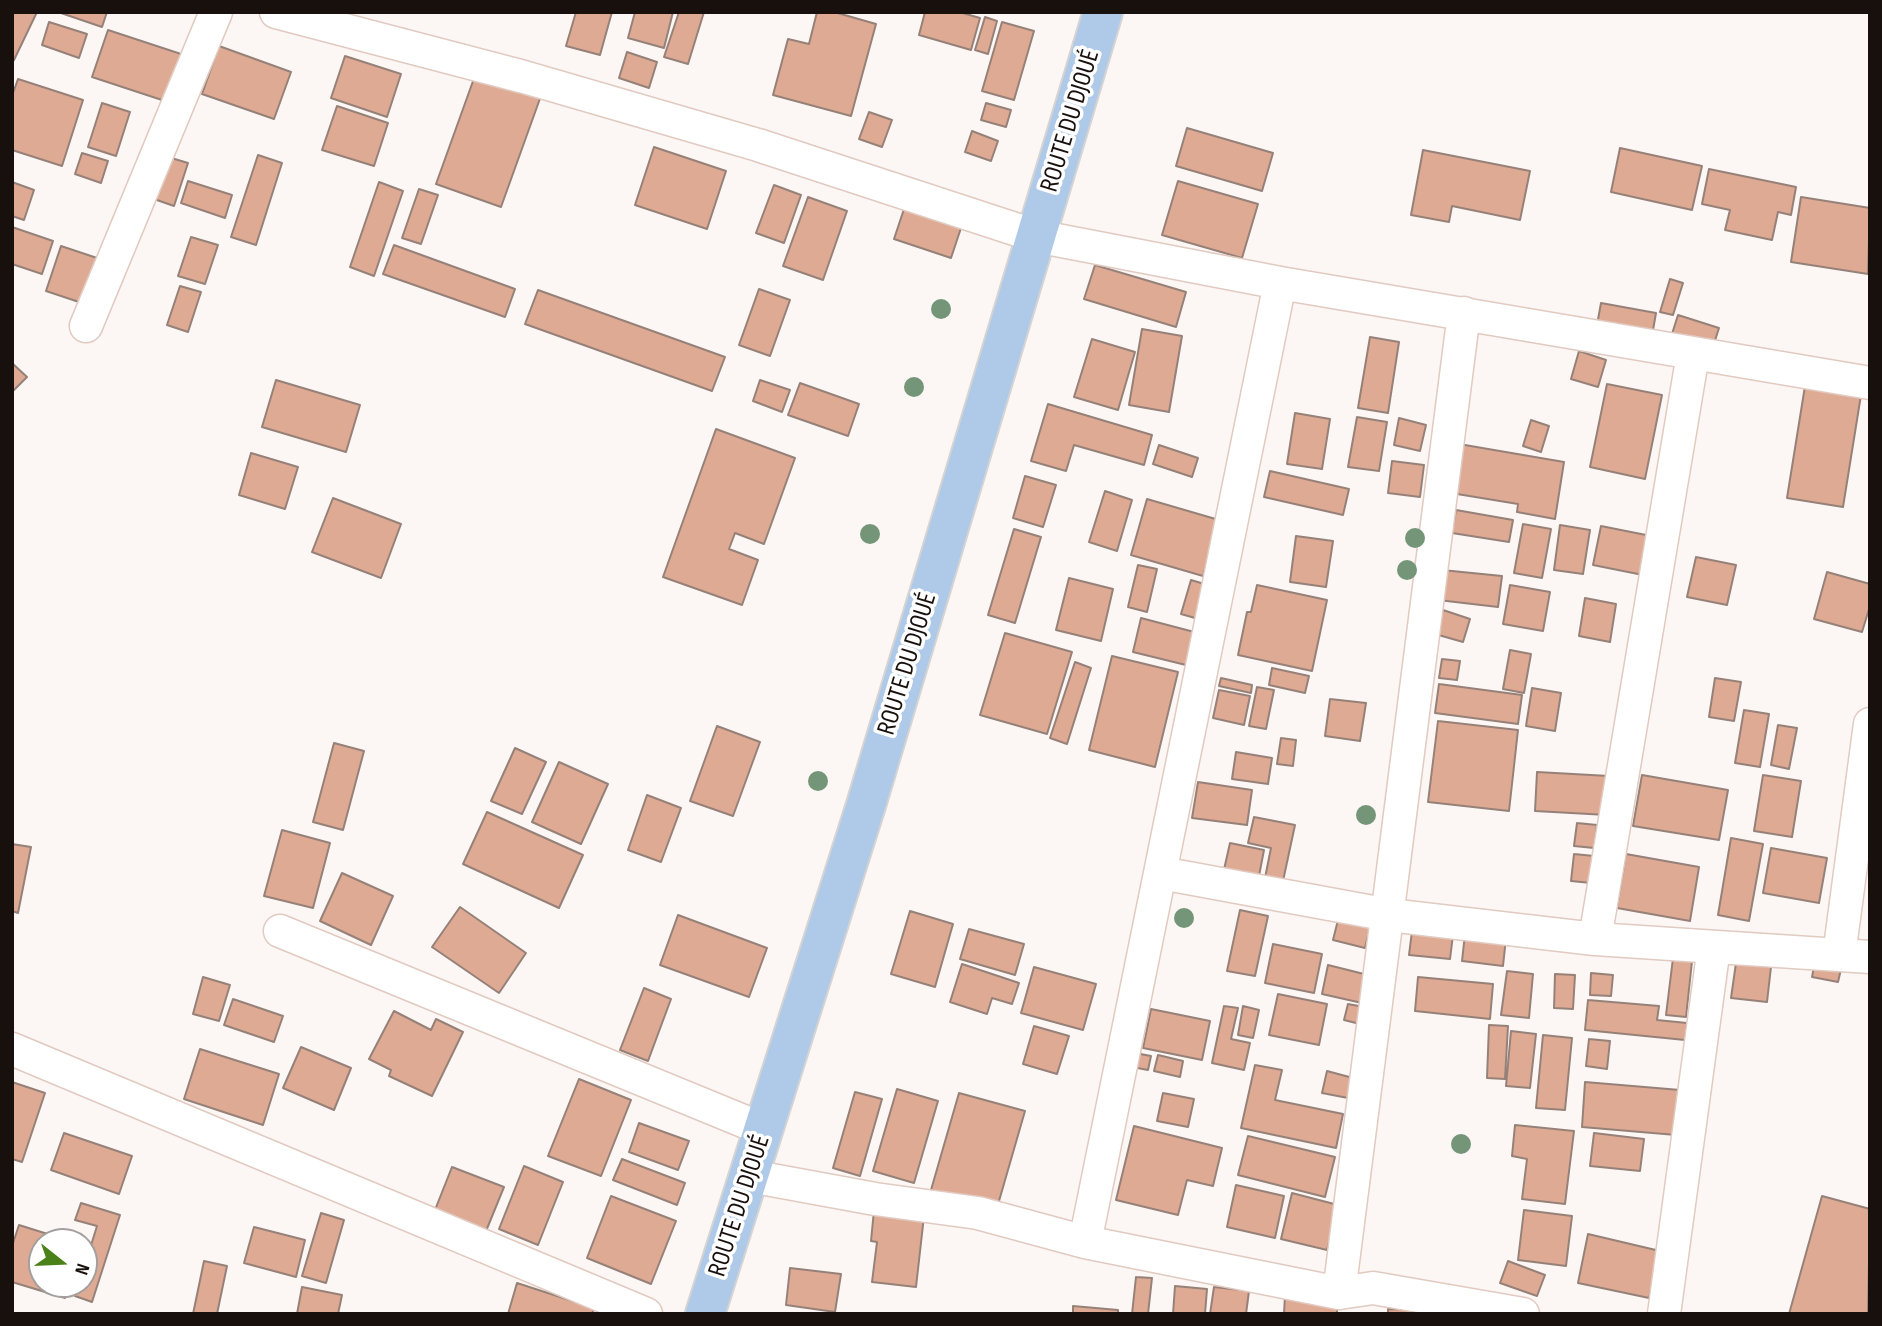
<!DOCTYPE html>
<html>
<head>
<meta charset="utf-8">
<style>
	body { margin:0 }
	#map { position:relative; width:1882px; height:1326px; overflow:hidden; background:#fcf7f5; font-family:"Sofia Sans Condensed",sans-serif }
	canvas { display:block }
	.frame { position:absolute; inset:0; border:14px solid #18100d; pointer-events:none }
	.north { position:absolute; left:28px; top:1228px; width:70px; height:70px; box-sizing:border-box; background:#fff; border:2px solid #a39f9e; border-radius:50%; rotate:108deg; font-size:19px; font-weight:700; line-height:28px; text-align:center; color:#18100d }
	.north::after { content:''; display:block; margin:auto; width:24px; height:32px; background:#4a8119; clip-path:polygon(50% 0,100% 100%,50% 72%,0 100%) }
</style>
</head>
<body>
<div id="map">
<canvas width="1882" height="1326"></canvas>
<div class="frame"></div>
<div class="north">N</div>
</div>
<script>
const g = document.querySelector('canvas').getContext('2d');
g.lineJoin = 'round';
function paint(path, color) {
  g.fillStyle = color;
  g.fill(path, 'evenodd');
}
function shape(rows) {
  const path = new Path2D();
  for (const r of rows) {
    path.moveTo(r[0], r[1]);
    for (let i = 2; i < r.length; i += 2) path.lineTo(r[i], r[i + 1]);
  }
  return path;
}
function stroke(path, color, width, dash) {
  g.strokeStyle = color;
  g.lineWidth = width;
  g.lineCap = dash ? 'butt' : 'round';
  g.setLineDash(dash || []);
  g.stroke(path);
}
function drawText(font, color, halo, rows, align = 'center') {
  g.font = font + ' "Sofia Sans Condensed",sans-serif';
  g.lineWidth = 7;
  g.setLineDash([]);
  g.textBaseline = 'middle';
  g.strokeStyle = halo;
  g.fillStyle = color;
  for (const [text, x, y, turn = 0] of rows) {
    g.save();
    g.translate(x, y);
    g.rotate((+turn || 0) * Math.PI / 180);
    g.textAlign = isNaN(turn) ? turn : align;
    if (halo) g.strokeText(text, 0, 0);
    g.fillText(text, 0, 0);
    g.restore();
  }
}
const building = shape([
	[12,12,37,12,14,60,12,59,12,12],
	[58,12,107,12,102,27,58,12],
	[576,12,612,12,600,55,566,46,576,12],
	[635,12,673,12,664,48,628,38,635,12],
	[679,12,704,12,688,64,664,57,679,12],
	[817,12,834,12,876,24,851,116,773,95,788,39,809,44,817,12],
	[925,12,959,12,980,18,971,50,919,35,925,12],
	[985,17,997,21,988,54,975,50,985,17],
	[49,22,87,34,79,58,42,45,49,22],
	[1002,22,1034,31,1014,100,982,91,1002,22],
	[108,30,181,54,165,101,92,77,108,30],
	[219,46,291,72,274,119,202,94,219,46],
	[627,52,657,62,649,88,619,78,627,52],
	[345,56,401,74,387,117,331,98,345,56],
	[477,70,542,93,501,207,436,184,477,70],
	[18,79,83,100,62,166,12,150,12,96,18,79],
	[102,103,130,112,116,156,88,147,102,103],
	[986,103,1011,110,1006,127,981,120,986,103],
	[337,106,388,123,374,166,322,150,337,106],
	[869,112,892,120,882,147,859,139,869,112],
	[1187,128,1273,153,1262,191,1176,166,1187,128],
	[972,131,998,141,991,161,965,152,972,131],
	[654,147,726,171,707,229,635,205,654,147],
	[1620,148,1702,166,1692,210,1611,192,1620,148],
	[1423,150,1530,171,1520,220,1452,206,1449,222,1411,215,1423,150],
	[82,153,108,161,101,183,75,174,82,153],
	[258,155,282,163,256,245,231,237,258,155],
	[168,157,188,163,174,206,154,199,168,157],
	[1709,169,1796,187,1791,215,1778,212,1772,240,1725,230,1730,210,1702,204,1709,169],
	[188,181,232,195,225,218,181,203,188,181],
	[1178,181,1258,204,1242,258,1162,235,1178,181],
	[12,182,34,190,24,220,12,216,12,182],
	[379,182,403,191,374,276,350,267,379,182],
	[774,185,801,195,784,243,756,233,774,185],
	[419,189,438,195,421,244,402,238,419,189],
	[808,197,847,211,823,280,783,266,808,197],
	[1801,197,1870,208,1868,274,1791,262,1801,197],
	[904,209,961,228,951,258,894,239,904,209],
	[12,227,53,241,42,274,12,264,12,227],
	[191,237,218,245,205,284,178,276,191,237],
	[394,245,515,289,505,317,383,274,394,245],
	[61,246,103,260,88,305,46,291,61,246],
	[1095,265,1186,292,1176,327,1084,299,1095,265],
	[1670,279,1683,283,1673,315,1660,312,1670,279],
	[180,286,201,292,188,332,167,325,180,286],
	[759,289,790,300,770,356,739,345,759,289],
	[538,290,725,357,712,391,525,324,538,290],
	[1601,303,1656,313,1652,336,1597,325,1601,303],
	[1678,315,1719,328,1712,350,1671,337,1678,315],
	[1142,329,1182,336,1169,412,1129,405,1142,329],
	[1370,337,1399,342,1388,413,1358,408,1370,337],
	[1092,339,1135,352,1118,410,1074,397,1092,339],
	[1579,351,1606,360,1598,387,1571,379,1579,351],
	[12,363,27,377,12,392,12,363],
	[276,380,360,405,346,452,262,427,276,380],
	[760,380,790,390,782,412,753,401,760,380],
	[800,383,859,404,848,436,788,415,800,383],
	[1607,384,1662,395,1645,479,1590,467,1607,384],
	[1805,386,1861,395,1843,507,1787,498,1805,386],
	[1048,404,1152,435,1144,465,1074,445,1066,471,1031,461,1048,404],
	[1295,413,1330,419,1322,469,1287,464,1295,413],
	[1357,417,1387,422,1379,471,1348,467,1357,417],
	[1399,418,1426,425,1420,451,1394,445,1399,418],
	[1531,420,1549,426,1541,452,1523,446,1531,420],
	[716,429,795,458,764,544,735,533,729,549,758,560,742,605,663,577,716,429],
	[1459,444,1564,462,1555,519,1517,512,1518,504,1451,493,1459,444],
	[1159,445,1198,458,1192,477,1153,464,1159,445],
	[251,453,298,467,285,509,239,495,251,453],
	[1392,461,1424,465,1420,497,1388,493,1392,461],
	[1270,471,1349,489,1343,515,1264,497,1270,471],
	[1025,476,1056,485,1043,527,1013,518,1025,476],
	[1105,491,1132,500,1117,551,1089,542,1105,491],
	[333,498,401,524,381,578,312,552,333,498],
	[1147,499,1219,520,1203,576,1131,555,1147,499],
	[1456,510,1513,520,1509,542,1452,533,1456,510],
	[1523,524,1551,529,1542,578,1514,573,1523,524],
	[1560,525,1590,530,1583,574,1554,570,1560,525],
	[1601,526,1651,536,1643,575,1593,565,1601,526],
	[1014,529,1041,537,1015,623,988,615,1014,529],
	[1296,536,1333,541,1326,587,1290,582,1296,536],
	[1696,557,1736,565,1727,605,1687,597,1696,557],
	[1138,565,1157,569,1147,612,1128,607,1138,565],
	[1442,570,1502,576,1498,607,1438,600,1442,570],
	[1827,572,1870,584,1870,606,1862,632,1814,619,1827,572],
	[1069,578,1113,589,1101,641,1056,630,1069,578],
	[1191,580,1211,586,1202,620,1181,614,1191,580],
	[1257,585,1327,600,1312,671,1238,655,1247,612,1251,612,1257,585],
	[1510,585,1550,592,1543,631,1503,624,1510,585],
	[1585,598,1616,604,1610,642,1579,636,1585,598],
	[1443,610,1470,619,1463,642,1435,634,1443,610],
	[1141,618,1198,633,1190,666,1133,652,1141,618],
	[1005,633,1072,652,1047,734,980,715,1005,633],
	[1510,650,1531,654,1524,693,1503,689,1510,650],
	[1112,656,1178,672,1155,767,1089,750,1112,656],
	[1442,659,1460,661,1457,680,1439,678,1442,659],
	[1075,662,1091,668,1067,744,1050,738,1075,662],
	[1272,668,1309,676,1305,693,1269,685,1272,668],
	[1221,678,1252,685,1251,693,1219,686,1221,678],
	[1715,678,1741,682,1734,721,1709,717,1715,678],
	[1439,684,1522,695,1518,724,1435,713,1439,684],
	[1257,687,1274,690,1266,729,1249,726,1257,687],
	[1532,688,1561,693,1555,731,1526,726,1532,688],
	[1219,690,1250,696,1244,725,1213,718,1219,690],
	[1330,699,1366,703,1360,741,1325,736,1330,699],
	[1744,710,1769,714,1760,767,1735,763,1744,710],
	[1438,721,1518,730,1509,811,1428,802,1438,721],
	[1778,725,1797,728,1789,769,1771,765,1778,725],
	[717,726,760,742,733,816,690,801,717,726],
	[1281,738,1296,740,1293,766,1277,764,1281,738],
	[334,743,364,751,343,830,313,822,334,743],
	[515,748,546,762,522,814,491,801,515,748],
	[1236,752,1272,758,1268,784,1232,779,1236,752],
	[559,762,608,784,581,844,532,822,559,762],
	[1537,772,1609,776,1607,815,1535,811,1537,772],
	[1642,775,1728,790,1719,840,1633,826,1642,775],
	[1763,775,1801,781,1792,837,1754,831,1763,775],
	[1198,782,1252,790,1247,825,1192,818,1198,782],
	[647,795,681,808,661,862,628,850,647,795],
	[487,812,583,855,559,908,463,864,487,812],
	[1254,817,1295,825,1283,881,1265,878,1271,848,1248,843,1254,817],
	[1577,823,1597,825,1594,848,1574,846,1577,823],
	[282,830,330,843,313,908,264,896,282,830],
	[1731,838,1763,844,1749,921,1718,915,1731,838],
	[1230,843,1264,850,1258,881,1223,874,1230,843],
	[12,844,31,847,18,913,12,911,12,844],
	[1771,848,1827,858,1819,903,1763,893,1771,848],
	[1574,854,1594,856,1591,883,1571,881,1574,854],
	[1626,854,1699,867,1690,921,1617,908,1626,854],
	[342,873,393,896,371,945,320,921,342,873],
	[460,907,526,953,499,993,432,947,460,907],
	[1240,910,1268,916,1255,976,1227,971,1240,910],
	[910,911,953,924,935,987,891,974,910,911],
	[678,915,767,948,749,997,660,965,678,915],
	[1338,920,1370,927,1365,948,1333,940,1338,920],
	[969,929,1024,944,1015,975,960,959,969,929],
	[1412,931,1453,935,1450,959,1409,955,1412,931],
	[1465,934,1506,938,1503,966,1462,961,1465,934],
	[1273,944,1322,954,1314,993,1265,983,1273,944],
	[1674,950,1693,952,1686,1017,1666,1015,1674,950],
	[1815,961,1842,965,1838,982,1812,977,1815,961],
	[1736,963,1771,967,1767,1002,1731,998,1736,963],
	[962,964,1019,983,1012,1004,992,998,987,1014,950,1002,962,964],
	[1328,965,1368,975,1362,1003,1322,994,1328,965],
	[1034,967,1096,984,1083,1030,1021,1013,1034,967],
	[1507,971,1533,974,1529,1018,1501,1015,1507,971],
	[1591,973,1613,975,1611,996,1590,995,1591,973],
	[1555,974,1575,975,1573,1009,1554,1008,1555,974],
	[203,977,230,985,219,1021,193,1014,203,977],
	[1418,977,1493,984,1490,1019,1415,1011,1418,977],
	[644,988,671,999,648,1061,620,1050,644,988],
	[1278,994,1327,1004,1319,1045,1269,1035,1278,994],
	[233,999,283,1016,274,1042,224,1025,233,999],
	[1588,1000,1659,1006,1657,1020,1687,1023,1685,1040,1585,1030,1588,1000],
	[1348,1004,1364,1007,1360,1024,1344,1020,1348,1004],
	[1224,1006,1238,1008,1231,1039,1250,1043,1244,1070,1212,1063,1224,1006],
	[1243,1006,1259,1010,1253,1038,1238,1035,1243,1006],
	[1151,1009,1210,1021,1202,1060,1143,1048,1151,1009],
	[394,1011,431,1030,436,1019,463,1032,432,1096,389,1076,391,1070,369,1059,394,1011],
	[1489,1025,1508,1026,1505,1079,1487,1078,1489,1025],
	[1034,1026,1069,1036,1057,1074,1023,1064,1034,1026],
	[1511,1031,1536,1034,1530,1088,1506,1086,1511,1031],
	[1543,1035,1572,1038,1565,1110,1536,1108,1543,1035],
	[1589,1039,1610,1041,1607,1069,1586,1066,1589,1039],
	[301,1047,351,1068,334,1110,283,1088,301,1047],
	[200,1049,279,1074,263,1125,184,1099,200,1049],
	[1135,1053,1151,1056,1148,1070,1132,1067,1135,1053],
	[1158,1055,1183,1061,1180,1077,1154,1071,1158,1055],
	[1255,1065,1282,1070,1275,1100,1343,1114,1336,1148,1241,1128,1255,1065],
	[1327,1071,1353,1078,1348,1098,1322,1093,1327,1071],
	[579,1079,631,1100,601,1176,548,1156,579,1079],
	[12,1082,45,1093,22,1162,12,1159,12,1082],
	[1585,1082,1680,1090,1676,1135,1582,1127,1585,1082],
	[897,1089,938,1101,914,1183,873,1171,897,1089],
	[855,1092,882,1099,860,1176,833,1168,855,1092],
	[959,1093,1025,1111,997,1208,931,1190,959,1093],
	[1163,1093,1194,1099,1188,1127,1157,1121,1163,1093],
	[639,1123,689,1141,678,1170,629,1152,639,1123],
	[1515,1125,1574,1131,1565,1204,1522,1199,1527,1159,1512,1156,1515,1125],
	[1134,1126,1222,1148,1213,1186,1187,1180,1178,1215,1116,1200,1134,1126],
	[64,1133,132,1156,119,1194,51,1170,64,1133],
	[1594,1133,1644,1139,1640,1171,1590,1166,1594,1133],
	[1248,1136,1335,1157,1325,1197,1238,1175,1248,1136],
	[622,1159,685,1183,677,1205,613,1180,622,1159],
	[524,1166,563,1182,538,1245,499,1229,524,1166],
	[452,1167,504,1187,484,1236,433,1215,452,1167],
	[1236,1185,1284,1196,1275,1238,1227,1227,1236,1185],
	[1292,1193,1338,1205,1327,1250,1281,1239,1292,1193],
	[611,1196,676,1221,651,1284,587,1258,611,1196],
	[1822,1196,1870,1209,1868,1314,1789,1314,1822,1196],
	[81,1203,120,1215,92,1302,75,1296,79,1284,84,1284,84,1268,97,1226,75,1220,81,1203],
	[874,1210,924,1216,916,1287,872,1282,877,1242,871,1241,874,1210],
	[1524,1210,1572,1216,1566,1266,1518,1260,1524,1210],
	[321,1213,344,1220,326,1283,302,1276,321,1213],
	[19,1225,73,1242,42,1242,42,1284,69,1284,65,1298,12,1282,12,1246,19,1225],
	[254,1227,305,1240,296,1277,244,1263,254,1227],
	[1588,1234,1660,1251,1649,1298,1578,1283,1588,1234],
	[204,1261,227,1266,217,1314,193,1314,204,1261],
	[1508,1261,1545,1275,1537,1296,1500,1283,1508,1261],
	[790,1268,841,1274,835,1312,786,1305,790,1268],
	[1136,1277,1152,1278,1148,1314,1132,1314,1136,1277],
	[517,1283,594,1308,592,1314,508,1314,517,1283],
	[1175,1286,1207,1289,1205,1314,1173,1314,1175,1286],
	[302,1287,342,1295,338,1314,297,1314,302,1287],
	[1214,1287,1249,1291,1246,1314,1210,1314,1214,1287],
	[1285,1295,1337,1297,1337,1314,1284,1314,1285,1295],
	[1073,1306,1118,1310,1118,1314,1073,1314,1073,1306],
	[1388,1309,1469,1311,1469,1314,1388,1314,1388,1309]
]);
paint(building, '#dfaa94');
stroke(building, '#968178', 2);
const minor = shape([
	[276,12,524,77,758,145,1036,236,1280,283,1870,383],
	[86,326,216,12],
	[1161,873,1389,915,1595,939,1870,957],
	[280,931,765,1130],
	[1595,939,1693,354],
	[1839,955,1870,724],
	[12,1049,646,1314],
	[750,1176,875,1199,978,1213,1085,1242,1339,1293,1373,1288,1523,1314],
	[1085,1242,1280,283],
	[1339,1293,1464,313],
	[1664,1314,1714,947]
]);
const major = shape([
	[705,1314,866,805,1103,12]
]);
stroke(minor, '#e1cac0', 35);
stroke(major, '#d5d4d3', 42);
stroke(minor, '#fff', 32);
stroke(major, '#afc9e9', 38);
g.fillStyle = '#749578';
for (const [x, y] of [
	[941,309],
	[914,387],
	[870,534],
	[1415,538],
	[1407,570],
	[818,781],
	[1366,815],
	[1184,918],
	[1461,1144]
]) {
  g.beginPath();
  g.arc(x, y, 10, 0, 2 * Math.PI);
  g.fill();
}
drawText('26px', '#18100d', '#fff', [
	["ROUTE DU DJOUÉ",1071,121,-73],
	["ROUTE DU DJOUÉ",908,664,-73],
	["ROUTE DU DJOUÉ",740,1206,-72]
]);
</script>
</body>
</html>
